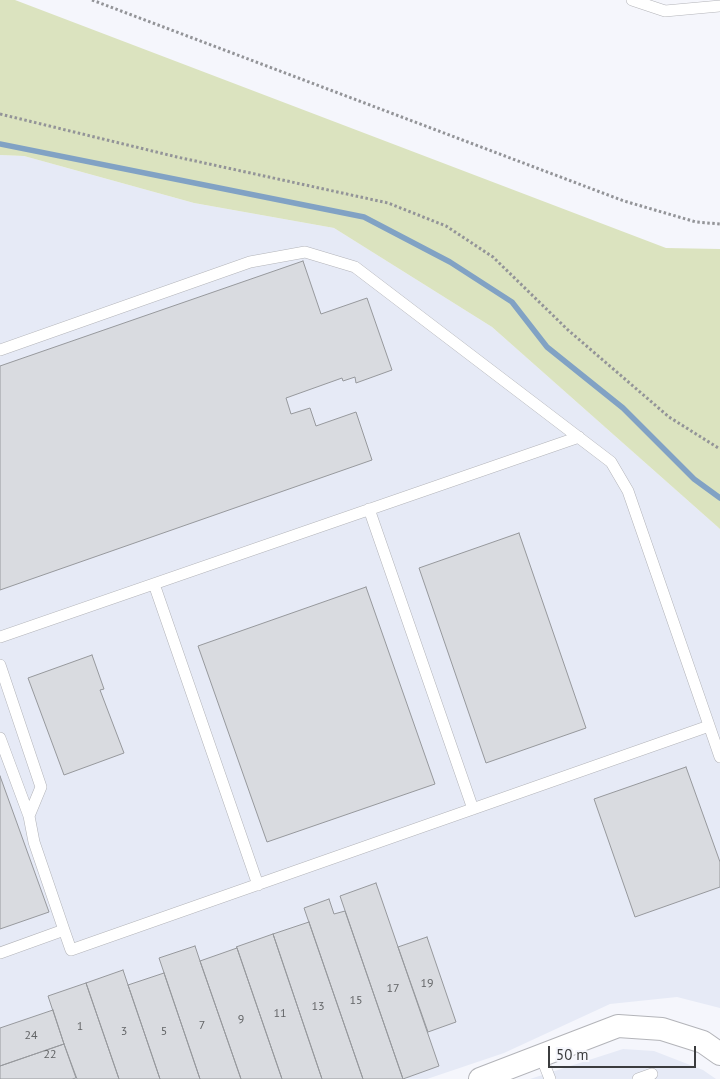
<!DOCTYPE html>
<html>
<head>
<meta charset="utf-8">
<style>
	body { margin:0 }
	#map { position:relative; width:720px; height:1079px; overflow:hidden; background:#f5f6fc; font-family:"PT Sans",sans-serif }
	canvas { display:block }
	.scale { position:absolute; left:548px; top:1046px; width:148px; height:22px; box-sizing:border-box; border:2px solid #3b3c3e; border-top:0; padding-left:6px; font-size:15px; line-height:18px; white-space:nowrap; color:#3b3c3e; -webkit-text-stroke:4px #f5f6fc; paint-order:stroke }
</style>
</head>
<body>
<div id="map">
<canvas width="720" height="1079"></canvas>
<div class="scale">50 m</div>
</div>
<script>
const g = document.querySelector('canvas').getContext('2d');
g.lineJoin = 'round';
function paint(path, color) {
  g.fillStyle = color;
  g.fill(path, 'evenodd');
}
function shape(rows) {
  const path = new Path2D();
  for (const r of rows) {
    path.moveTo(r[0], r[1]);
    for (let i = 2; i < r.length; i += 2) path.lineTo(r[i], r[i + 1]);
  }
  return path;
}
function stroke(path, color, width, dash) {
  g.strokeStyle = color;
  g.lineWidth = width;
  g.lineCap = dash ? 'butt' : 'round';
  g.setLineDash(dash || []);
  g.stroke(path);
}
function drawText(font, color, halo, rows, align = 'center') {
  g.font = font + ' "PT Sans",sans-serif';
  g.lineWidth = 4;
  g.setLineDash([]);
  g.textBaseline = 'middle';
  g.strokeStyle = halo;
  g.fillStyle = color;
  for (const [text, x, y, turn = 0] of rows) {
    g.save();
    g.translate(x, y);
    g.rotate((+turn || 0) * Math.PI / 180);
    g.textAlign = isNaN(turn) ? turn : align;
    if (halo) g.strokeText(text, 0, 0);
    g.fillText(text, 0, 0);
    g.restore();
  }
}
paint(shape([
	[0,155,24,156,194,203,334,228,492,327,720,529,720,1008,677,997,610,1004,504,1053,427,1079,0,1079],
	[623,1049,654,1051,703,1070,716,1079,530,1079]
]), '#e6eaf6');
paint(shape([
	[0,0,15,0,666,248,720,249,720,529,492,327,334,228,194,203,24,156,0,155]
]), '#dbe3bf');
stroke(shape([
	[0,144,364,217,450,262,512,302,547,347,623,408,694,479,720,498]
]), '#81a2c4', 5.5);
const building = shape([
	[303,261,321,314,367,298,392,370,356,383,355,377,343,381,342,378,286,398,291,414,310,408,316,426,356,412,372,460,0,590,0,366,303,261],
	[519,533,586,728,486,763,419,568,519,533],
	[366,587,435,784,267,842,198,646,366,587],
	[92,655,104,689,100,690,124,753,64,775,28,678,92,655],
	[686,767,720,862,720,887,635,917,594,799,686,767],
	[0,776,49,912,0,929,0,776],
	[376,883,439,1066,403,1079,340,896,376,883],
	[329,899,334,914,345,911,403,1079,363,1079,304,908,329,899],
	[309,922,363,1079,322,1079,273,934,309,922],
	[273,934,322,1079,282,1079,237,948,236,947,273,934],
	[427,937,456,1022,428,1032,398,947,427,937],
	[195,946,200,961,241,1079,200,1079,159,958,195,946],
	[237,948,282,1079,241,1079,200,961,237,948],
	[123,970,128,985,160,1079,119,1079,86,983,123,970],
	[164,973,200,1079,160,1079,128,985,164,973],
	[86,983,119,1079,77,1079,64,1044,48,996,86,983],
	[53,1010,64,1044,0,1066,0,1028,53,1010],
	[64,1044,76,1078,72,1079,0,1079,0,1066,64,1044]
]);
paint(building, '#d9dbe0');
stroke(building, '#97999d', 1);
const service = shape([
	[632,0,665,11,720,6],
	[0,350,250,262,305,252,355,267,611,462,628,491,720,757],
	[369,509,473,809],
	[154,584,258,885],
	[0,637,579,437],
	[0,665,41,787,29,816,34,842,64,930],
	[0,738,29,816],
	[0,953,64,930,71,950,709,726],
	[541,1056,550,1079],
	[638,1079,652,1074]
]);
const minor = shape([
	[480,1079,618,1026,662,1029,703,1042,720,1054]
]);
stroke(service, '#b3b4b9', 12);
stroke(minor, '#b3b4b9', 24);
stroke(shape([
	[92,0,624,201,696,222,720,224],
	[0,114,177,157,388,203,446,226,493,257,568,330,669,417,720,449]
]), '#939498', 3, [2.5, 2.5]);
stroke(service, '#fff', 11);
stroke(minor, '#fff', 22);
drawText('12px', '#626466', null, [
	["19",427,984],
	["17",393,989],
	["15",356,1001],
	["13",318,1007],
	["11",280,1014],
	["9",241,1020],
	["7",202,1026],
	["1",80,1027],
	["3",124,1032],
	["5",164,1032],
	["24",31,1036],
	["22",50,1055]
]);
</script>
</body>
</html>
